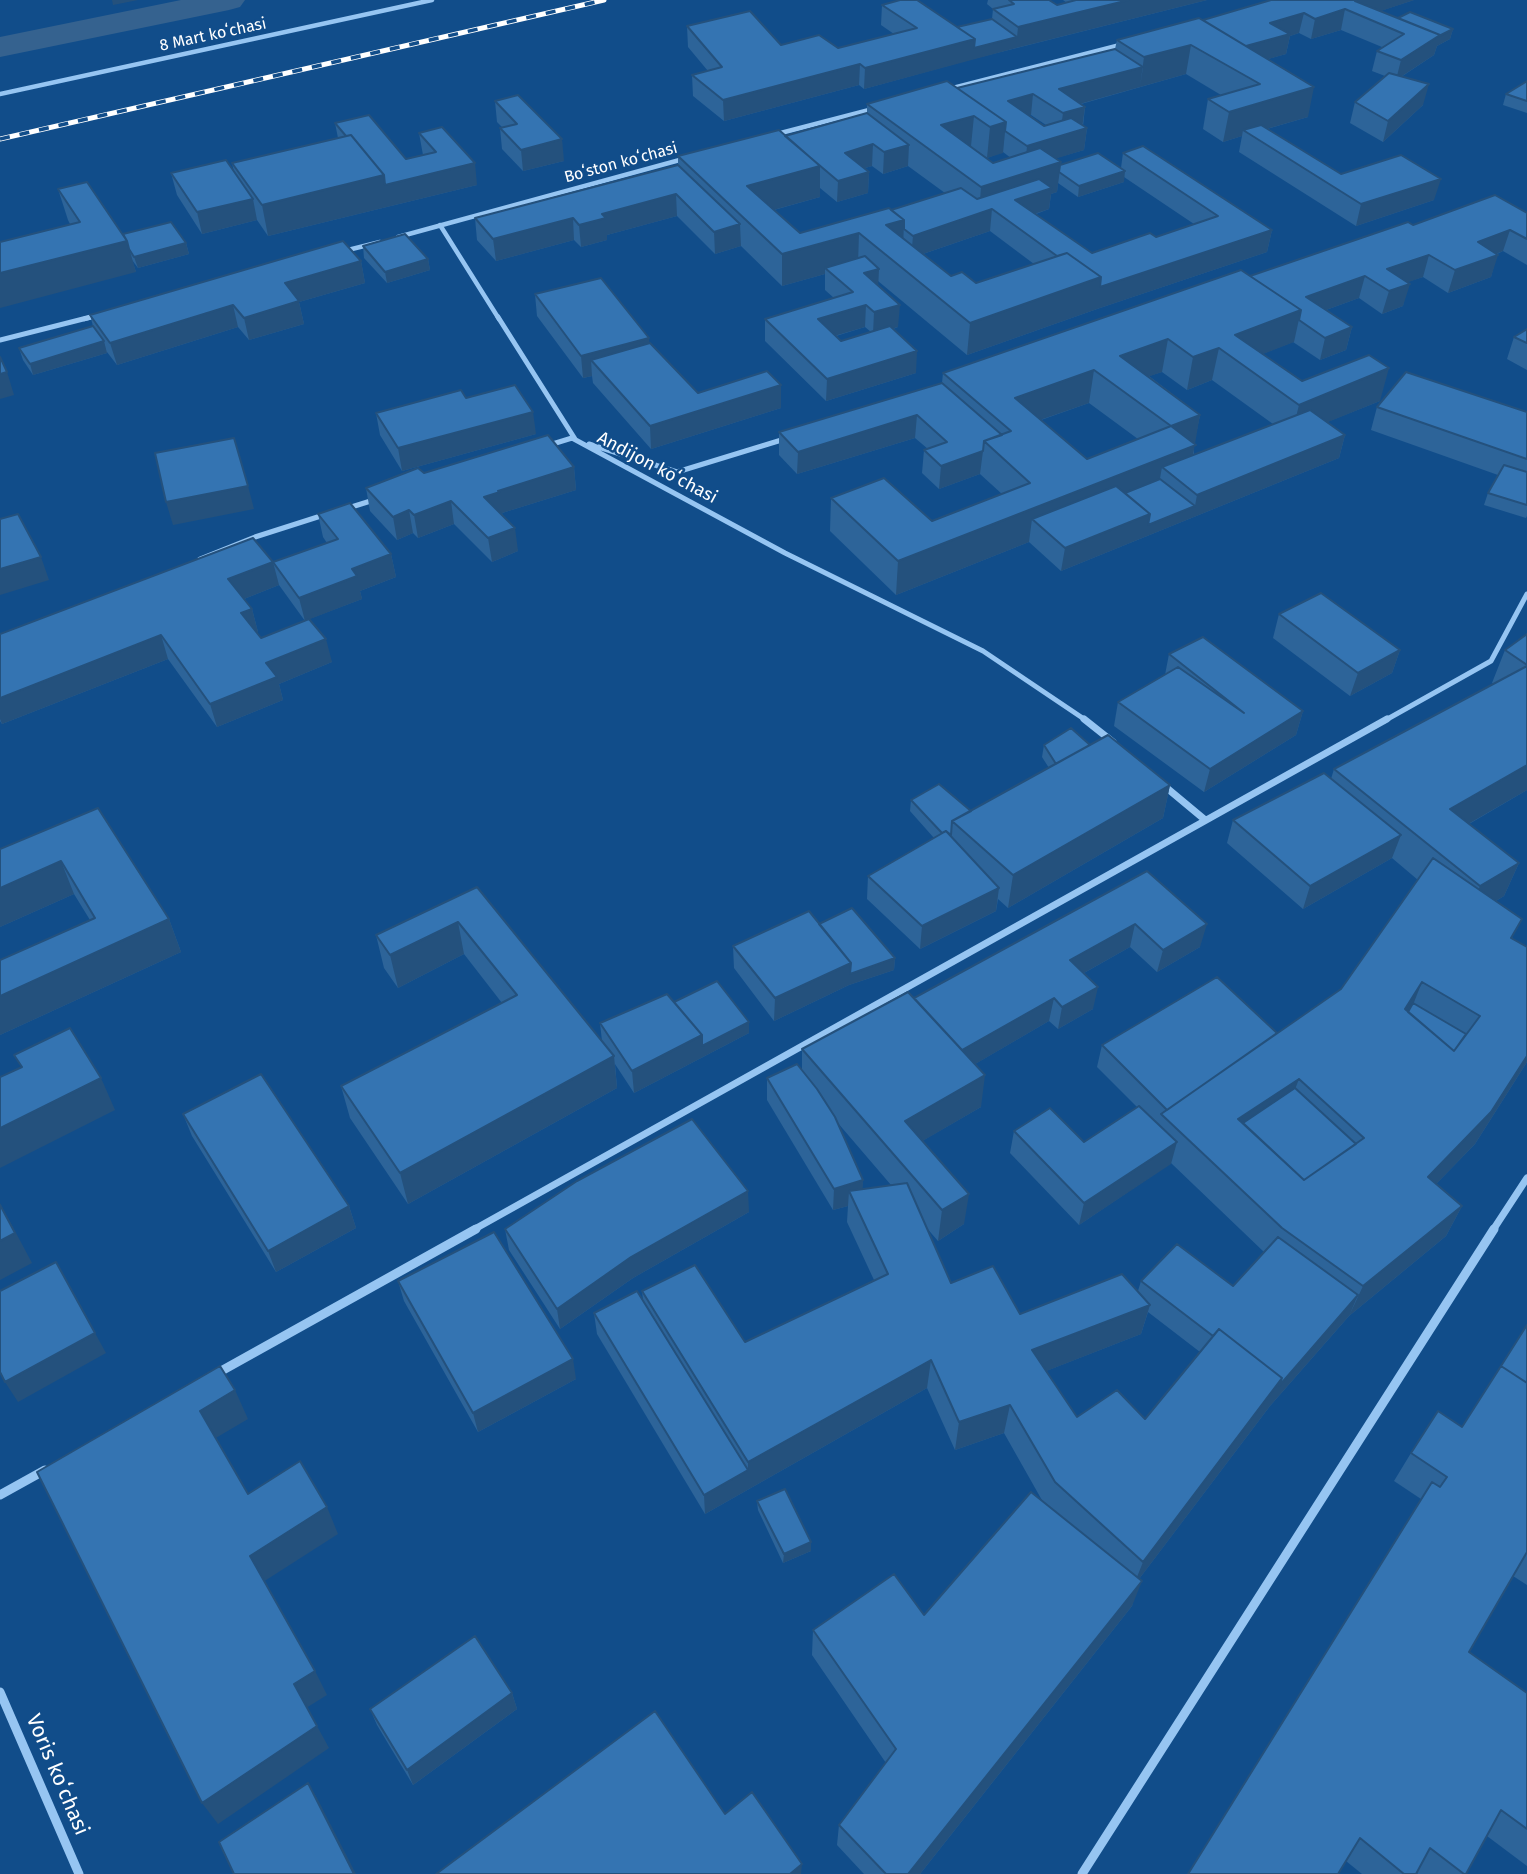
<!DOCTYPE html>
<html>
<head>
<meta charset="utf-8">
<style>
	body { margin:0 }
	canvas { display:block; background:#114d8a }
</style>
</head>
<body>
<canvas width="1527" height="1874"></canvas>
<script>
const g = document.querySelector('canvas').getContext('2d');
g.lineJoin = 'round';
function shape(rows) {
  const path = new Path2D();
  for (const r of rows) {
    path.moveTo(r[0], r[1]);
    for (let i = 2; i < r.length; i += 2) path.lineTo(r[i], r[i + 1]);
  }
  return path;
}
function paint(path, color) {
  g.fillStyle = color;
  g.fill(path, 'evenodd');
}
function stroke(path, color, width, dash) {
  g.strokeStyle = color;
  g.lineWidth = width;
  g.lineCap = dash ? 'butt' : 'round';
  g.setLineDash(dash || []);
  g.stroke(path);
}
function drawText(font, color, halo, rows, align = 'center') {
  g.font = font + ' "Fira Sans",sans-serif';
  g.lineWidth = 5;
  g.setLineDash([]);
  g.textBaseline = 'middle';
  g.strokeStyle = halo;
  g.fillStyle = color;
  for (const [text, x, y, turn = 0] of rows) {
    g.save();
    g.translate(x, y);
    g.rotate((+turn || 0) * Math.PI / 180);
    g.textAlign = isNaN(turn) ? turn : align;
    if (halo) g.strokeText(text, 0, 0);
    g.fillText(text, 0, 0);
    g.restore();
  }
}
paint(shape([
	[181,0,245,0,240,7,229,10,0,57,0,37,181,0]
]), '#35628f');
stroke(shape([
	[949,89,1124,44],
	[0,94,432,0],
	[773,135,873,109],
	[440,225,499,319],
	[398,237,687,158],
	[344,251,380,242],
	[84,319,99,315]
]), '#96c5f2', 4.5);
stroke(shape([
	[498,317,575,439],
	[0,340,91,317],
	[589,444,677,472,788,438],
	[546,446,572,438,785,553,983,651,1087,721],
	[345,509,377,499],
	[200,559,255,537,327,514],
	[1384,721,1491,661,1527,594]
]), '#96c5f2', 5);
stroke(shape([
	[1084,719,1113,742],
	[1162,784,1204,819],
	[473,1230,1387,719],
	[1493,1230,1527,1178]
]), '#96c5f2', 7);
stroke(shape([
	[214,1375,476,1229],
	[0,1495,45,1470],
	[0,1692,79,1874],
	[1082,1874,1494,1229]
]), '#96c5f2', 9);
const rail = shape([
	[0,139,604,0]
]);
stroke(rail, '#fff', 5);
stroke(rail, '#114d8a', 3.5, [10]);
paint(shape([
	[988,0,1049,0,1057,5,1067,3,1063,0,1207,0,973,59,864,89,859,85,724,121,693,96,692,75,708,71,688,47,687,26,781,45,838,48,894,34,881,25,882,5,957,27,992,19,993,9,987,4],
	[1414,0,1380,11,1398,18,1453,29,1450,39,1437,46,1434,55,1401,77,1423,105,1383,142,1350,123,1355,102,1385,76,1372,71,1377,51,1382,47,1341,30,1311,39,1299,33,1290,36,1286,54,1268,59,1308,117,1267,129,1341,174,1434,200,1356,226,1239,152,1242,136,1223,142,1203,129,1208,99,1221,95,1186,74,1081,104,1085,107,1083,126,1087,128,1084,150,1056,158,1061,162,1060,165,1121,168,1123,153,1272,230,1267,252,1097,309,967,355,878,281,878,285,898,327,893,329,916,373,826,401,765,341,765,319,834,298,825,290,825,274,782,286,741,246,715,254,677,216,607,235,607,240,581,247,574,240,496,261,477,240,475,218,678,165,678,156,785,136,867,113,867,104,957,88,1115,49,1117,40,1203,20],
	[1029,115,1031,115,1046,125,1044,126],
	[970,146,987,158,1003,152,1011,158,993,163],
	[872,166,883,174,908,166,945,193,891,210,800,233,774,210,820,197,820,188,837,202,868,193,869,172,865,168],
	[1124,177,1194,224,1156,237,1092,253,1036,214,1049,209,1051,194,1057,192,1058,183,1078,197,1124,182],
	[990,231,1034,264,976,283,951,276,923,254],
	[865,327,871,332,841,341,836,336],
	[1527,81,1527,113,1503,105,1506,94],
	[495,101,564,161,523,171,502,149,500,128,502,127,497,122],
	[335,123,406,159,423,155,419,133,477,185,268,236,257,220,202,234,177,195,171,173,234,172,232,163,338,138],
	[58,189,123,234,186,243,189,254,138,268,132,260,136,272,70,224,68,220],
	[1527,213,1527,265,1503,251,1497,254,1491,277,1448,293,1423,277,1407,282,1403,306,1382,314,1359,298,1326,310,1352,327,1346,350,1320,360,1293,342,1262,354,1302,381,1380,401,1327,422,1345,435,1339,458,1061,571,1029,542,896,595,830,531,831,498,932,521,1002,494,980,474,939,489,922,473,924,450,928,449,915,438,797,474,779,455,779,432,942,383,943,373,1413,225],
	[1162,372,1187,390,1212,380,1273,424,1194,455,1194,444,1200,415,1149,376],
	[1089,403,1138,439,1087,459,1041,420],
	[363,246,428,259,430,270,387,283,364,258],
	[361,261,365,283,299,302,304,324,249,340,238,327,117,365,107,352,107,353,33,375,23,360,19,348,93,326,90,315],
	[535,294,650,343,698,393,781,408,651,449,593,383,592,376,583,378,537,316],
	[1527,329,1527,370,1507,359,1514,337],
	[466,398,536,434,402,471,380,435,376,413],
	[1377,407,1527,412,1527,516,1526,518,1484,505,1488,493,1498,475,1371,430],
	[574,467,576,490,502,513,518,551,492,562,454,524,418,538,413,533,397,540,370,511,366,488,424,473],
	[318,514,391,554,396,577,360,591,362,599,309,619,332,662,279,684,283,700,217,727,168,659,2,724,0,721,0,634,273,562,279,585,244,599,252,609,258,632,256,633,261,638,305,621,279,585,273,562,327,543,323,537],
	[1279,614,1400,650,1392,673,1350,696,1273,638],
	[1527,634,1527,790,1469,824,1519,863,1504,896,1496,901,1513,939,1527,947,1527,1062,1475,1144,1436,1184,1462,1206,1446,1236,1349,1316,1270,1406,1139,1579,1132,1606,920,1874,864,1874,837,1845,839,1825,886,1763,812,1655,813,1630,924,1615,1043,1502,1004,1433,955,1450,927,1388,705,1514,597,1334,594,1313,643,1300,642,1291,745,1342,874,1280,847,1222,848,1206,833,1210,767,1100,767,1078,802,1070,802,1049,914,998,1147,871,1200,947,1157,972,1130,947,1084,973,1093,1009,1058,1029,1049,1021,975,1064,981,1107,922,1141,964,1224,938,1241,925,1226,951,1283,1020,1314,1138,1291,1141,1281,1233,1286,1264,1252,1171,1163,1079,1225,1010,1153,1014,1131,1084,1142,1137,1107,1097,1067,1102,1045,1277,1033,1341,989,1418,880,1392,858,1303,909,1227,843,1233,820,1331,779,1334,769,1493,684,1492,683,1505,650],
	[837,1122,891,1185,862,1189,863,1180],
	[1148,1312,1200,1352,1145,1419,1077,1417,1046,1371,1141,1334],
	[1169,654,1303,711,1296,735,1204,792,1114,726,1118,702,1165,675],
	[1044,745,1090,745,1170,785,1163,818,1008,908,998,899,996,911,920,949,867,899,868,876,934,838,910,811,911,800,971,811,1049,768,1042,757],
	[98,808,169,919,181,952,0,1035,0,960,90,920,74,894,0,927,0,849],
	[477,887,602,1041,600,1023,674,1002,749,1022,749,1033,634,1093,615,1064,617,1088,408,1204,350,1118,341,1086,502,1003,464,954,398,988,384,968,376,935],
	[819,924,895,958,894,970,849,985,774,1021,734,968,733,946],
	[183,1114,349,1206,356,1228,276,1272,192,1136],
	[749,1212,633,1278,560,1329,509,1250,505,1229],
	[398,1281,576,1379,478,1432,404,1301],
	[1527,1325,1527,1585,1513,1576,1469,1652,1527,1693,1527,1866,1487,1836,1466,1874,1418,1874,1417,1873,1416,1874,1362,1874,1346,1861,1421,1499,1394,1481,1411,1453,1462,1427],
	[757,1501,811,1542,811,1551,783,1563,758,1510],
	[512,1693,517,1709,413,1785,377,1725,370,1709]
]), '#2d6499');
paint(shape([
	[112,0,138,0,113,5],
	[1129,0,1207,0,1016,48,1018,27],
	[1357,0,1414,0,1363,17,1355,1],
	[1345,9,1341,30,1311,39,1315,19],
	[1304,13,1299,33,1290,36,1286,54,1234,69,1235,49,1270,23],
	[1453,29,1450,39,1437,46,1434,55,1396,80,1401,60,1440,35],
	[1017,37,1016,48,864,89,865,68,975,39],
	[1191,45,1186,74,1140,87,1144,57],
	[860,64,859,85,724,121,723,100],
	[1143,67,1140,87,1058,110,1059,89],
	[1429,84,1423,105,1383,142,1388,121],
	[1314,87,1308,117,1249,134,1243,130,1242,136,1223,142,1229,112],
	[1033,94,1031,115,1006,122,1008,101],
	[1085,107,1082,128,1060,135,1063,113],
	[974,116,971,146,938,156,941,125],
	[1006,122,1003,153,987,158,990,127],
	[1087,128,1084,150,1025,168,1027,146],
	[562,139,564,161,523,171,521,150],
	[873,144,872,166,844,174,845,153],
	[909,145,908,166,883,174,884,152],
	[1061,162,1057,192,1051,194,1049,209,1013,221,992,209,990,231,911,258,913,236,979,214,981,187],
	[475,163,477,185,268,236,262,205,384,175],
	[820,166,820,197,748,217,747,186],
	[1125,171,1124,182,1078,197,1079,186],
	[869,172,868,193,837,202,838,181],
	[1441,179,1434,200,1356,226,1361,204],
	[676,194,677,216,607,235,607,240,581,247,579,225,602,214],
	[253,199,257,220,202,234,197,212],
	[573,218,574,240,496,261,493,239],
	[904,220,903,251,886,225],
	[740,224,741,246,715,254,714,232],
	[1272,230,1267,252,1097,309,967,355,970,323,1101,277],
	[1510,230,1503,251,1471,264,1478,242],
	[859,233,858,264,825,268,825,274,782,286,782,254],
	[127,241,136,272,0,308,0,273],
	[186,243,189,254,138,268,134,257],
	[1429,255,1423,277,1386,290,1387,269],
	[1498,255,1491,277,1448,293,1455,270],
	[428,259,430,270,387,283,385,272],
	[361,261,365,283,299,302,304,324,249,340,244,318,285,283],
	[879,269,878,291,864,273],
	[1365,276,1359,298,1301,319,1306,297],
	[1410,284,1403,306,1382,314,1389,291],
	[233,305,238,327,117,365,110,343],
	[866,305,865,327,817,341,818,319],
	[900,305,898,327,873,334,874,312],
	[1301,310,1294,342,1240,363,1235,335],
	[1352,327,1346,350,1320,360,1325,338],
	[649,338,651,361,591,360,592,376,583,378,581,356],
	[1168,339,1162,372,1118,387,1120,356],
	[104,341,107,353,33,375,30,364],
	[1219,348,1212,380,1187,390,1193,357],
	[917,351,916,373,826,401,827,379],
	[1389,368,1380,401,1291,437,1299,405],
	[1094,370,1089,403,1011,430,1015,398],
	[7,372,14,395,0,399,0,374],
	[781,385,781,408,651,449,650,426],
	[533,412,536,434,402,471,398,448],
	[917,415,915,438,797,474,798,452],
	[1200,415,1189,478,1162,467,1158,490,1032,519,1029,542,896,595,898,561,1171,426],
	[1345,435,1339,458,1061,571,1065,548,1150,514,1195,506,1197,495],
	[983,451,980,474,939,489,941,466],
	[574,467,576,490,502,513,503,515,484,497,498,491],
	[248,486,254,509,173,525,166,502],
	[451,501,454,524,418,538,414,515],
	[409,510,413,533,397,540,393,517],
	[515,528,518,551,492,562,488,538],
	[391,554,396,577,360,591,362,599,305,621,299,598,352,569],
	[41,557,49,580,0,595,0,569],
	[273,562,279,585,234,603,228,579],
	[252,609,258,632,247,636,241,613],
	[161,635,168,659,2,724,0,719,0,698],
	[326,639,332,662,279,684,283,700,217,727,210,704,266,663],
	[1400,650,1392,673,1350,696,1358,673],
	[1303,711,1296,735,1204,792,1210,769],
	[1527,765,1527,790,1437,842,1450,809],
	[1170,785,1163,818,1008,908,1013,875],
	[1401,835,1392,858,1303,909,1310,886],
	[61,861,74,894,0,927,0,888],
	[1519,863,1504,896,1466,919,1480,886],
	[999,888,996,911,920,949,922,926],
	[169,919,181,952,0,1035,0,996],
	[458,922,464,954,398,988,390,955],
	[1135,924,1130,947,1066,983,1070,960],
	[1207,924,1200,947,1157,972,1163,950],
	[895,958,894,970,849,985,774,1021,775,998,851,963],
	[1422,982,1409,1015,1405,1009],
	[1098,987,1093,1009,1058,1029,1062,1007],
	[1054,998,1049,1021,953,1077,955,1054],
	[749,1022,749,1033,634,1093,632,1071,702,1035],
	[614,1056,617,1088,408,1204,400,1173],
	[1527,1056,1527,1062,1475,1144,1413,1208,1428,1177],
	[985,1075,981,1107,902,1153,905,1121],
	[101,1078,115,1110,0,1168,0,1128],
	[1299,1079,1287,1110,1246,1138,1238,1119],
	[1177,1142,1171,1164,1079,1225,1084,1203],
	[863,1180,862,1201,849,1191,848,1206,833,1210,834,1189],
	[748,1191,749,1212,633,1278,560,1329,557,1309,631,1257],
	[969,1194,964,1224,938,1241,942,1210],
	[0,1203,32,1263,0,1280],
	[349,1206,356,1228,276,1272,268,1251],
	[1462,1206,1446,1236,1349,1316,1363,1286],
	[56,1262,106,1353,18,1402,5,1382],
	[1358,1295,1349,1316,1270,1406,1133,1587,1143,1562,1282,1378],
	[1150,1305,1141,1334,1026,1379,1032,1350],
	[573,1359,576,1379,478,1432,473,1413],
	[931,1360,927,1388,705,1514,704,1495,748,1470,748,1462],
	[235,1390,248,1419,214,1439,200,1411],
	[1010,1405,1004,1433,955,1450,959,1422],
	[327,1507,338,1534,263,1582,250,1556],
	[811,1542,811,1551,783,1563,784,1554],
	[1142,1581,1132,1606,920,1874,908,1874],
	[315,1671,327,1695,306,1708,294,1684],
	[512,1693,517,1709,413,1785,407,1770],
	[317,1726,329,1748,218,1824,202,1803],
	[308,1783,317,1798,356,1874,354,1874],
	[802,1864,801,1874,790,1874]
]), '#24517d');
const building = shape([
	[900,0,917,0,975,39,865,68,860,64,723,100,692,75,722,67,687,26,750,11,781,45,819,35,838,48,917,28,882,5,900,0],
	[1009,0,1049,0,1057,5,1076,0,1129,0,1018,27,993,9,1014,4,1009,0],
	[1271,0,1357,0,1355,1,1440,35,1401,60,1377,51,1404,34,1345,9,1315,19,1304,13,1270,23,1290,34,1246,46,1203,20,1271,0],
	[1410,12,1453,29,1439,36,1440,35,1398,18,1410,12],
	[1199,18,1314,87,1229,112,1208,99,1260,84,1191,45,1144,57,1117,40,1199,18],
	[992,19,1017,37,974,48,975,39,957,27,992,19],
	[1115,49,1143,67,1059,89,1085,107,1063,113,1033,94,1008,101,1044,126,1071,118,1087,128,1027,146,1005,131,1006,122,957,88,1115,49],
	[1389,73,1429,84,1388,121,1355,102,1389,73],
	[947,81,1006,122,990,127,974,116,941,125,993,163,1040,148,1061,162,981,187,867,104,947,81],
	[1527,81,1527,101,1506,94,1527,81],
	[518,95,562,139,521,150,500,128,517,124,495,101,518,95],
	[867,113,909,145,884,152,873,144,845,153,869,172,838,181,785,136,867,113],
	[369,115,406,159,436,152,419,133,442,127,475,163,385,185,384,175,351,135,346,136,335,123,369,115],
	[1261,125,1341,174,1401,155,1441,179,1361,204,1243,130,1261,125],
	[779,130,820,166,747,186,800,233,889,208,904,220,886,225,951,276,962,272,976,283,1067,253,1101,277,970,323,859,233,782,254,678,156,779,130],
	[351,135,384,175,262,205,232,163,351,135],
	[1143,146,1272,230,1100,287,1101,277,1067,253,1057,256,992,209,913,236,904,229,904,220,891,210,961,188,977,199,1039,179,1052,188,1015,200,1092,253,1150,233,1156,237,1218,216,1123,153,1143,146],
	[1098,153,1125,171,1079,186,1059,172,1060,165,1098,153],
	[226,160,253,199,197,212,171,173,226,160],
	[678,165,740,224,714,232,676,194,602,214,606,218,579,225,573,218,493,239,475,218,678,165],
	[87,182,127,241,0,273,0,242,80,222,58,189,87,182],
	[1495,195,1527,213,1527,239,1510,230,1478,242,1498,255,1455,270,1429,255,1387,269,1410,284,1389,291,1365,276,1306,297,1352,327,1325,338,1299,320,1301,310,1250,276,1408,222,1413,225,1495,195],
	[171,222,186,243,134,257,129,249,127,241,123,234,171,222],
	[405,234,428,259,385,272,363,246,405,234],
	[343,241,361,261,285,283,299,301,244,318,233,305,110,343,90,315,343,241],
	[865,256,879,269,864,273,900,305,874,312,866,305,818,319,841,341,890,326,917,351,827,379,765,319,853,292,825,268,865,256],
	[1241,270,1301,310,1235,335,1302,381,1369,355,1389,368,1299,405,1219,348,1193,357,1168,339,1120,356,1200,415,1171,426,1196,445,898,561,831,498,884,478,932,521,1030,483,984,441,1011,431,943,373,1241,270],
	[1094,370,1171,426,1087,459,1015,398,1094,370],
	[601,278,649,338,581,356,535,294,601,278],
	[93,326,104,341,30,364,19,348,93,326],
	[1527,329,1527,343,1514,337,1527,329],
	[650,343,698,393,767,371,781,385,650,426,591,360,650,343],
	[0,357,7,372,0,374,0,357],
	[1406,372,1527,412,1527,459,1377,407,1406,372],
	[942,383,1002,435,984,441,983,451,941,466,924,450,947,442,917,415,798,452,779,432,942,383],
	[515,385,533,412,398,448,376,413,461,390,466,398,515,385],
	[1310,410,1345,435,1197,495,1162,467,1310,410],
	[548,435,574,467,498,491,500,492,484,497,515,528,488,538,451,501,414,515,409,510,393,517,366,488,418,468,424,473,548,435],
	[234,438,248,486,166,502,155,453,234,438],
	[1504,465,1527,472,1527,505,1488,493,1504,465],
	[1160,479,1195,506,1148,525,1150,514,1125,493,1160,479],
	[1116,486,1150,514,1065,548,1032,519,1116,486],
	[350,503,391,554,352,569,357,576,299,598,273,562,338,539,318,514,350,503],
	[18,514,41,557,0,569,0,519,18,514],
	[253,538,273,562,228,579,252,609,241,613,261,638,309,619,326,639,266,663,277,677,210,704,161,635,0,698,0,634,253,538],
	[1321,593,1400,650,1358,673,1279,614,1321,593],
	[1527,634,1527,665,1505,650,1527,634],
	[1203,637,1303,711,1210,769,1118,702,1178,667,1244,713,1169,654,1203,637],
	[1527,666,1527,765,1450,809,1519,863,1480,886,1334,769,1527,666],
	[1071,728,1090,745,1056,764,1044,745,1071,728],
	[1108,735,1170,785,1013,875,952,821,1108,735],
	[1324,773,1401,835,1310,886,1233,820,1324,773],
	[939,784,971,811,952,821,951,835,946,831,942,833,911,800,939,784],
	[98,808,169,919,0,996,0,960,95,918,61,861,0,888,0,849,98,808],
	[946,831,999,888,922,926,868,876,946,831],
	[1433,858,1522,919,1511,938,1527,947,1527,1056,1491,1112,1428,1177,1462,1206,1363,1286,1282,1228,1161,1114,1341,989,1433,858],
	[1422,982,1480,1016,1454,1051,1405,1009,1422,982],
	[1299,1079,1364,1138,1304,1180,1238,1119,1299,1079],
	[1147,871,1207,924,1163,950,1135,924,1070,960,1098,987,1062,1007,1054,998,962,1050,914,998,1147,871],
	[477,887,614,1056,400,1173,341,1086,517,995,458,922,390,955,376,935,477,887],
	[852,908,895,958,850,974,851,963,819,924,852,908],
	[809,911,851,963,775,998,733,946,809,911],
	[1217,977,1277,1033,1167,1110,1102,1045,1217,977],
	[717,981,749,1022,702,1046,702,1035,674,1002,717,981],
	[908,992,985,1075,905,1121,969,1194,942,1210,802,1049,908,992],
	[667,994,702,1035,632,1071,600,1023,667,994],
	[1413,1003,1466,1034,1454,1051,1408,1012,1413,1003],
	[70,1028,101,1078,0,1128,0,1077,22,1067,14,1055,70,1028],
	[797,1064,817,1089,835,1117,863,1180,834,1189,767,1078,797,1064],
	[261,1074,349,1206,268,1251,183,1114,261,1074],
	[1295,1088,1356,1144,1304,1180,1243,1123,1295,1088],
	[1139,1106,1177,1142,1084,1203,1014,1131,1050,1108,1084,1142,1139,1106],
	[692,1119,748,1191,631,1257,557,1309,505,1229,577,1181,692,1119],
	[907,1183,951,1283,993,1266,1020,1314,1122,1274,1150,1305,1032,1350,1077,1417,1117,1390,1145,1419,1219,1329,1282,1378,1143,1562,1055,1482,1010,1405,959,1422,931,1360,748,1462,642,1291,695,1265,745,1342,888,1274,849,1191,907,1183],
	[0,1205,15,1233,0,1241,0,1205],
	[494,1232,573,1359,473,1413,398,1281,494,1232],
	[1278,1237,1358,1295,1279,1386,1282,1378,1219,1329,1213,1336,1141,1281,1177,1244,1233,1286,1278,1237],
	[56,1262,95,1333,5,1382,0,1372,0,1291,56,1262],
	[637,1291,748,1470,704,1495,594,1313,637,1291],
	[1527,1325,1527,1383,1501,1366,1527,1325],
	[220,1366,235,1390,200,1411,248,1494,300,1461,327,1507,250,1556,315,1671,294,1684,317,1726,202,1803,37,1472,220,1366],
	[1501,1366,1527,1383,1527,1552,1469,1652,1527,1693,1527,1829,1501,1810,1466,1874,1464,1874,1430,1848,1416,1874,1404,1874,1360,1838,1338,1874,1188,1874,1432,1482,1440,1487,1447,1477,1411,1453,1438,1411,1462,1427,1501,1366],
	[785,1489,811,1542,784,1554,757,1501,785,1489],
	[1031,1492,1142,1581,908,1874,886,1874,839,1825,896,1749,813,1630,894,1574,924,1615,1031,1492],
	[475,1636,512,1693,407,1770,370,1709,475,1636],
	[655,1711,725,1814,752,1792,802,1864,790,1874,436,1874,655,1711],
	[308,1783,354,1874,234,1874,219,1842,308,1783]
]);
paint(building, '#3474b2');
stroke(building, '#24517d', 2);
drawText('16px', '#fff', '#114d8a', [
	["8 Mart koʻchasi",213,35,-12],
	["Boʻston koʻchasi",621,163,-15]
]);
drawText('18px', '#fff', '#114d8a', [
	["Andijon koʻchasi",657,468,28]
]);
drawText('21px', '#fff', '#114d8a', [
	["Voris koʻchasi",57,1775,67]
]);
</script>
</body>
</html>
